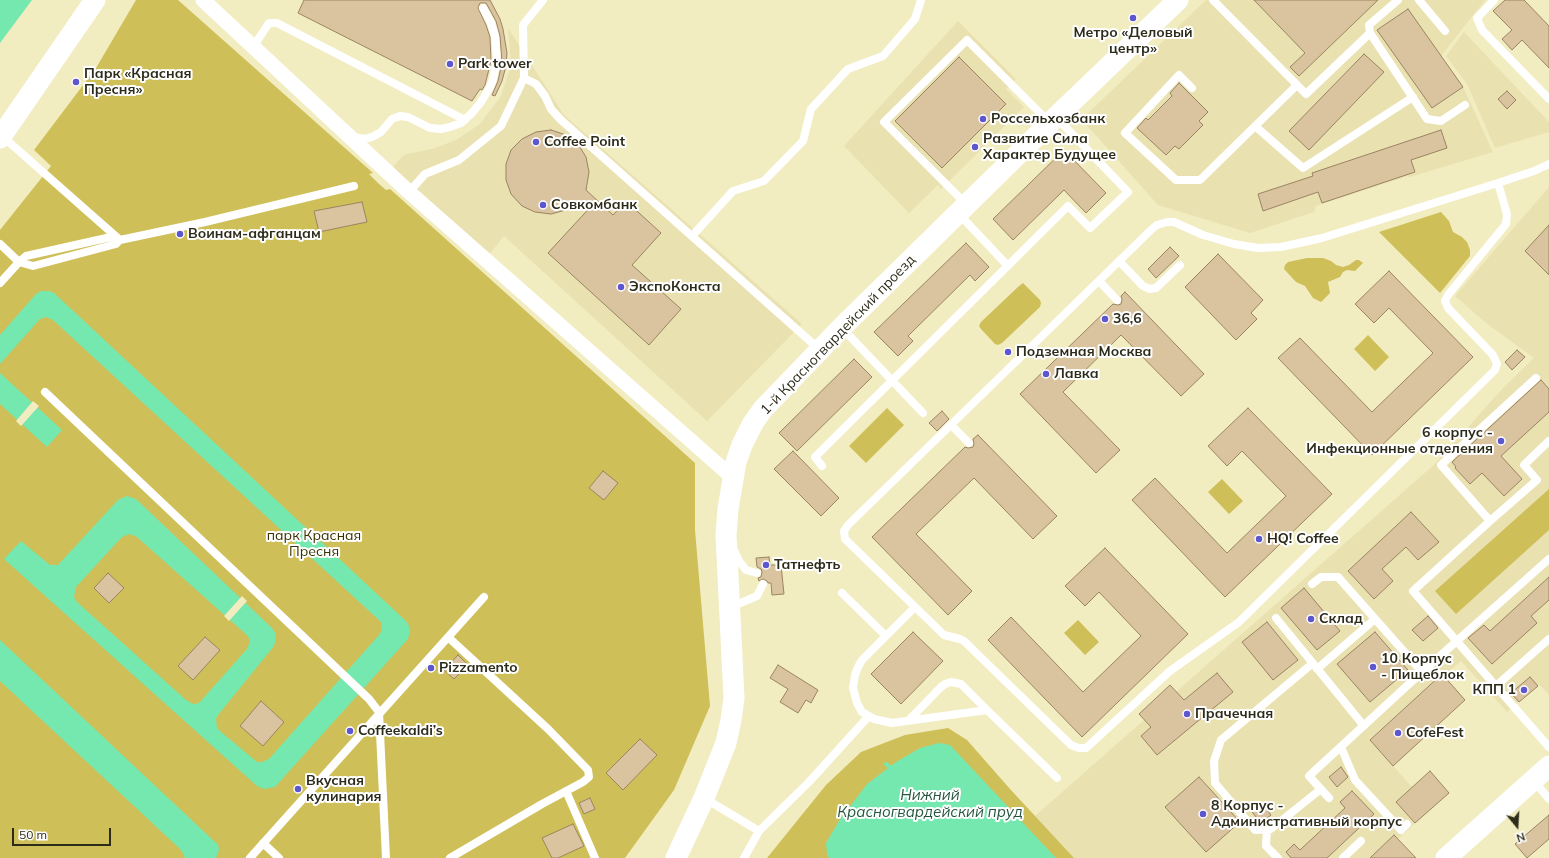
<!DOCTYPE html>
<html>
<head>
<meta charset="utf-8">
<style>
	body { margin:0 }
	#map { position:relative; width:1549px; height:858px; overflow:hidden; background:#f2ecc1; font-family:Mulish,sans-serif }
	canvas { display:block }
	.north { position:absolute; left:1497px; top:806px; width:40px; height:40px; -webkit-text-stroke:3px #fff; paint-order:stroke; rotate:162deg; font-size:11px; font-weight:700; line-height:16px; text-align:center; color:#2d2b1a }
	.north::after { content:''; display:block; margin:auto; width:14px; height:18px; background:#2d2b1a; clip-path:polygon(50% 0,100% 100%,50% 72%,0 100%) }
	.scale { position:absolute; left:12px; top:828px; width:99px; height:18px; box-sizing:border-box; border:2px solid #2d2b1a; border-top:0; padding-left:5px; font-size:12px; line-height:14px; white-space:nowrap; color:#2d2b1a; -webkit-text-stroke:3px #fff; paint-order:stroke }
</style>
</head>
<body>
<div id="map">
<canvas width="1549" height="858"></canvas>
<div class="north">N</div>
<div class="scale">50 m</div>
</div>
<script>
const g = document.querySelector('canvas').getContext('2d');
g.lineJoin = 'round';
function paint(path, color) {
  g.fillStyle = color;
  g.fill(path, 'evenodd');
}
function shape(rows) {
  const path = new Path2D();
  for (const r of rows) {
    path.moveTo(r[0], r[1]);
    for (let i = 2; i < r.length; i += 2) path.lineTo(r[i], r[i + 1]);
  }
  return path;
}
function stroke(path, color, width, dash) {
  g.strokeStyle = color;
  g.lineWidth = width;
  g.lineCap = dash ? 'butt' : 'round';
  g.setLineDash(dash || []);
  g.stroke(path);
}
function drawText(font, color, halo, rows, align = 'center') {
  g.font = font + ' Mulish,sans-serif';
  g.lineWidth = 4;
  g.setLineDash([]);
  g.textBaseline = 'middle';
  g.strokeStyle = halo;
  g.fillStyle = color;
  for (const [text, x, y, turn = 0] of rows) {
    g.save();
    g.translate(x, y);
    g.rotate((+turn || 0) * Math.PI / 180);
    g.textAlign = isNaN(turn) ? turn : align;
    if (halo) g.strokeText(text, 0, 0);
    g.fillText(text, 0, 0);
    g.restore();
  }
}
paint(shape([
	[1206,0,1485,0,1441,56,1463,87,1493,152,1410,177,1408,176,1316,206,1314,212,1250,233,1158,205,1092,131,1081,120],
	[958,21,1016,79,1006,89,1024,107,941,189,938,185,909,213,844,146],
	[508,28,564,115,802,324,707,421,504,236,487,257,391,169,404,155,435,148,456,140,480,124,501,96,511,66],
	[1464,32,1549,122,1549,132,1495,148,1467,84,1446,56],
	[1549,187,1549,695,1539,684,1507,712,1461,661,1444,676,1441,674,1370,740,1412,787,1396,802,1415,823,1398,839,1394,835,1370,858,1074,858,1035,816,1436,463,1503,388,1534,358,1486,323,1455,296]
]), '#e9e1b0');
paint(shape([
	[136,0,178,0,373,173,369,174,378,183,386,190,390,189,695,463,695,530,710,706,674,790,625,858,0,858,0,230,51,166,34,150,96,68],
	[1441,212,1449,221,1453,232,1462,237,1467,242,1470,250,1470,256,1440,293,1379,232],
	[1307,258,1323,258,1331,261,1336,265,1343,267,1349,265,1356,260,1359,260,1363,263,1355,271,1347,270,1343,272,1340,277,1328,282,1330,293,1321,302,1313,298,1305,286,1296,282,1284,269,1285,265,1288,262],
	[1023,283,1040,300,1041,303,1040,307,1002,343,998,345,995,344,981,329,979,326,981,322,1019,286],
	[1368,335,1389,357,1375,371,1354,349],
	[887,408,904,425,866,463,849,446],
	[1222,479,1243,501,1229,514,1208,492],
	[1549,489,1549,530,1456,614,1435,591],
	[1078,620,1099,642,1085,655,1064,633],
	[948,728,967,740,1010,789,1074,858,767,858,826,785,861,752,905,735]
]), '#cfbf58');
paint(shape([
	[0,0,32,0,0,43],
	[41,291,49,291,54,293,406,621,409,626,410,631,408,639,275,787,264,789,257,786,4,559,21,541,50,565,58,565,118,500,127,496,136,499,272,628,275,633,276,638,274,646,218,715,216,719,217,728,220,731,257,762,262,762,269,759,379,635,382,630,381,622,53,320,46,317,40,319,0,364,0,335,36,294],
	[130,534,137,537,248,636,250,642,247,649,199,703,193,704,186,700,77,602,74,597,76,587,120,539,124,536],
	[0,373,62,430,47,447,0,404],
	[0,640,214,841,218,844,219,850,216,858,185,858,183,853,179,848,0,681],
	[939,743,950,745,1056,858,829,858,827,854,826,843,839,821,867,784,896,762,920,748]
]), '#75e8b0');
paint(shape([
	[33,401,39,406,21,426,16,421],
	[242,596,247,601,229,621,224,616]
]), '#f2ecc1');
stroke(shape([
	[886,764,892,769]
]), '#75e8b0', 4);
const building = shape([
	[304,0,490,0,500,19,503,29,507,53,506,66,502,81,495,96,492,95,498,81,502,62,500,36,496,21,486,3,480,3,478,8,486,25,490,37,491,61,485,85,482,90,480,89,472,101,298,13,304,0],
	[1254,0,1378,0,1299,76,1290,67,1305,53,1254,0],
	[1505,0,1524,0,1549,26,1549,68,1522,40,1512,50,1502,39,1512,30,1493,11,1505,0],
	[1408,9,1463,87,1432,108,1377,30,1408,9],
	[1364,54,1384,72,1309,150,1289,131,1364,54],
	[959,57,1006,104,942,168,895,121,959,57],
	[1179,83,1208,112,1199,121,1203,125,1179,149,1175,146,1166,155,1137,128,1146,118,1148,120,1172,96,1170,93,1179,83],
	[1507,91,1516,100,1507,109,1498,99,1507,91],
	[551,130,566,135,578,144,586,157,589,172,586,190,613,215,626,201,661,233,632,265,681,309,649,345,548,253,595,202,551,214,535,212,522,206,511,194,506,180,506,164,511,150,522,139,536,132,551,130],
	[1441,130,1447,148,1411,160,1415,172,1322,203,1318,192,1263,211,1258,194,1313,176,1312,173,1441,130],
	[1064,150,1106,193,1086,213,1064,190,1013,240,993,219,1064,150],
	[362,202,367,222,319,232,314,211,362,202],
	[1549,225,1549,275,1525,251,1549,225],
	[966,243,989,267,975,281,970,275,908,336,913,341,898,356,874,332,966,243],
	[1170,247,1179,256,1156,278,1148,269,1170,247],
	[1218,254,1263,300,1251,313,1257,319,1236,340,1185,287,1218,254],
	[1389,271,1473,357,1372,455,1278,358,1300,338,1372,412,1433,353,1389,308,1374,323,1355,304,1389,271],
	[1125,292,1204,374,1181,396,1121,335,1063,392,1120,450,1096,473,1020,394,1113,304,1118,305,1121,304,1122,299,1121,296,1125,292],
	[1517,350,1525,357,1512,370,1505,362,1517,350],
	[854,359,872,377,797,451,779,433,854,359],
	[1541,380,1549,389,1549,412,1501,456,1522,479,1504,496,1482,473,1470,484,1455,468,1456,467,1452,462,1541,380],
	[1248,408,1332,494,1225,597,1132,500,1155,478,1227,553,1286,496,1242,451,1227,466,1208,446,1248,408],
	[942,411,949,419,937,431,929,423,942,411],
	[978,435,1057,516,1033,539,974,478,916,534,972,591,948,615,872,537,965,447,968,448,973,447,974,444,973,439,978,435],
	[793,451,839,498,821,516,774,469,793,451],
	[603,471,618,483,604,500,589,488,603,471],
	[1411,512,1439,542,1418,560,1406,547,1382,569,1393,581,1374,599,1348,571,1411,512],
	[1105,548,1188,634,1082,737,988,640,1011,617,1083,692,1141,636,1099,592,1085,606,1065,586,1105,548],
	[769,557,770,565,781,565,784,594,772,595,771,583,768,583,767,581,763,579,759,581,758,578,761,577,762,572,761,569,757,567,756,558,769,557],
	[108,573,124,588,109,603,94,588,108,573],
	[1549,577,1549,600,1531,616,1537,623,1492,664,1468,638,1484,625,1490,631,1549,577],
	[1304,588,1340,631,1317,650,1281,608,1304,588],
	[1428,616,1438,628,1423,641,1412,630,1428,616],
	[1267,622,1298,660,1273,680,1242,642,1267,622],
	[913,632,943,661,901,704,871,674,913,632],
	[1375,632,1408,670,1370,702,1337,664,1375,632],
	[205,637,220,650,193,680,178,666,205,637],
	[458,655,468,665,454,679,444,670,458,655],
	[778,665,818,690,811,703,806,700,798,713,780,702,788,689,770,678,778,665],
	[1217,673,1233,692,1157,755,1141,736,1151,727,1139,714,1170,685,1184,700,1217,673],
	[1442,674,1465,700,1393,766,1370,740,1442,674],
	[1530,677,1538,686,1519,702,1511,693,1530,677],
	[261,701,284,722,263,746,240,726,261,701],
	[640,739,657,755,623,790,606,773,640,739],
	[1341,767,1348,777,1337,787,1329,777,1341,767],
	[1430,771,1449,793,1415,823,1396,802,1430,771],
	[1199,777,1240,822,1206,852,1165,807,1199,777],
	[1352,791,1374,814,1327,858,1291,858,1286,852,1294,844,1300,850,1345,808,1340,802,1352,791],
	[590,798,595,809,584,814,579,803,590,798],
	[1262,804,1271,815,1261,823,1252,812,1262,804],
	[1549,815,1549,839,1527,858,1515,844,1549,815],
	[573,824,584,846,558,858,552,858,542,838,573,824],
	[1394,835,1416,858,1370,858,1394,835]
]);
paint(building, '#dac49f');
stroke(building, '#9a8562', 1);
stroke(shape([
	[1213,0,1306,94,1370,33,1427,119,1441,121,1465,105],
	[1419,0,1445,31],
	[1494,0,1477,18,1482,30,1549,99],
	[1370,33,1369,25,1398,0],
	[253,47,269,23,277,23,465,120],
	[524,78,536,84,545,96,551,109,561,120,819,349],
	[1192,88,1179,75,1125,133,1176,180,1200,180,1297,85],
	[1255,126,1303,168,1413,97],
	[2,136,120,240],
	[354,137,364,139,372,137,381,132,392,119,400,116,408,117,430,128,441,129,450,127,461,123,472,113,481,102,490,87,493,79,497,61,495,36,491,23,483,8],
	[1498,183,1507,214,1506,224,1448,295,1445,301,1448,308,1493,355,1497,364,1495,370,1239,622,1170,671,1086,748,1079,748,1071,745,964,641,960,639,944,635,845,539,844,531,848,525,1152,229,1157,225,1167,222,1174,222,1203,235,1234,244,1258,248,1281,247,1322,238,1498,183],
	[1498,183,1534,171,1549,164],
	[409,192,425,174,459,160,501,126,524,78,523,25,543,0],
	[966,204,884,122,967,40,1049,122],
	[958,213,1007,265],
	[692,236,733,191,764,181,803,141,811,109,848,69,883,56,915,19,921,0],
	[0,244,19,262,26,256,111,237,117,239],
	[1119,261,1143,286,1150,289,1156,288,1180,265],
	[1099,281,1117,300],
	[0,283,19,262,33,266,116,244,120,240,205,222,354,186],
	[842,328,923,413],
	[1536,378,1441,465,1490,521,1413,591,1549,747],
	[45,392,369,699,379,712,386,858],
	[951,425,969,443],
	[822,466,815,457,1068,206,1090,228,1128,192,1056,117],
	[1490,521,1537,480,1524,465,1549,441],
	[734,550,739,561,746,570,757,573],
	[1312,584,1321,577,1338,577,1422,672],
	[842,593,886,636],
	[731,607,757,596,763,584],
	[915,607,862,660,858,667,855,675,853,688,857,703,862,712,874,719,892,723,987,710,1057,778],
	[1276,618,1364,726],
	[448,637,548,729,588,770,589,777,583,782,542,804,450,858],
	[1313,663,1221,740,1214,761,1215,783,1255,830,1271,829,1321,789],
	[1317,669,1375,619],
	[1496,686,1549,639],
	[908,721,941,687,945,684,951,682,961,684,987,710],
	[1341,747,1355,780,1401,830,1407,824],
	[1534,781,1549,799],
	[566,791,595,858],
	[704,798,759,831,744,858],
	[1329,798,1309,776,1422,672,1549,559],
	[1267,829,1266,846,1278,858],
	[759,831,809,782,868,717],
	[263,843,279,858],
	[250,858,484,597],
	[1343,858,1361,841]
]), '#fff', 8);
stroke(shape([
	[203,0,409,192,732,477]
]), '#fff', 15);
stroke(shape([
	[0,138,95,0],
	[676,858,704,798,726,743,731,720,734,698,726,535,728,509,736,462,742,445,753,423,763,409,842,327,1056,117,1178,0],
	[1446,858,1549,766]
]), '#fff', 21);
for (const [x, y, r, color] of [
	[1133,18,4,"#5c56cf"],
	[450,64,4,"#5c56cf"],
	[76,82,4,"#5c56cf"],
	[983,119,4,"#5c56cf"],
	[536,142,4,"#5c56cf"],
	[975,147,4,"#5c56cf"],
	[543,205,4,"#5c56cf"],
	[180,234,4,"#5c56cf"],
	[621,287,4,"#5c56cf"],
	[1105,319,4,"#5c56cf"],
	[1008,352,4,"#5c56cf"],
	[1046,374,4,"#5c56cf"],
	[1501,441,4,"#5c56cf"],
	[1259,539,4,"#5c56cf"],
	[766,565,4,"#5c56cf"],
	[1311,619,4,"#5c56cf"],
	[1373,667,4,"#5c56cf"],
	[431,668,4,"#5c56cf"],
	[1524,690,4,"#5c56cf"],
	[1187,714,4,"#5c56cf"],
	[350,731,4,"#5c56cf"],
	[1398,733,4,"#5c56cf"],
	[298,789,4,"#5c56cf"],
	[1203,814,4,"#5c56cf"]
]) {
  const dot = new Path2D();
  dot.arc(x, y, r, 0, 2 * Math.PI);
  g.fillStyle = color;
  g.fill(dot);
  stroke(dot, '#fff', 1.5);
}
drawText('bold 14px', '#2d2b1a', '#fff', [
	["Метро «Деловый",1133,33,"center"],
	["центр»",1133,49,"center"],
	["Park tower",458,64],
	["Парк «Красная",84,74],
	["Пресня»",84,90],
	["Россельхозбанк",991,119],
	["Развитие Сила",983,139],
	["Характер Будущее",983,155],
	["Coffee Point",544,142],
	["Совкомбанк",551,205],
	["Воинам-афганцам",188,234],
	["ЭкспоКонста",629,287],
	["36,6",1113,319],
	["Подземная Москва",1016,352],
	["Лавка",1054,374],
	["6 корпус -",1493,433,"right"],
	["Инфекционные отделения",1493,449,"right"],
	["HQ! Coffee",1267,539],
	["Татнефть",774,565],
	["Склад",1319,619],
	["10 Корпус",1381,659],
	["- Пищеблок",1381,675],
	["Pizzamento",439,668],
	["КПП 1",1516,690,"right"],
	["Прачечная",1195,714],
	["Coffeekaldi’s",358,731],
	["CofeFest",1406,733],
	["Вкусная",306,781],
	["кулинария",306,797],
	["8 Корпус -",1211,806],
	["Административный корпус",1211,822]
], 'left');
drawText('14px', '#2d2b1a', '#fff', [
	["1-й Красногвардейский проезд",838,335,-46]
]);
drawText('14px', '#393200', '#fff', [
	["парк Красная",314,536],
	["Пресня",314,552]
]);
drawText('italic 15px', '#27563f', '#fff', [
	["Нижний",930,795],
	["Красногвардейский пруд",930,812]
]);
</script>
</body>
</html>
